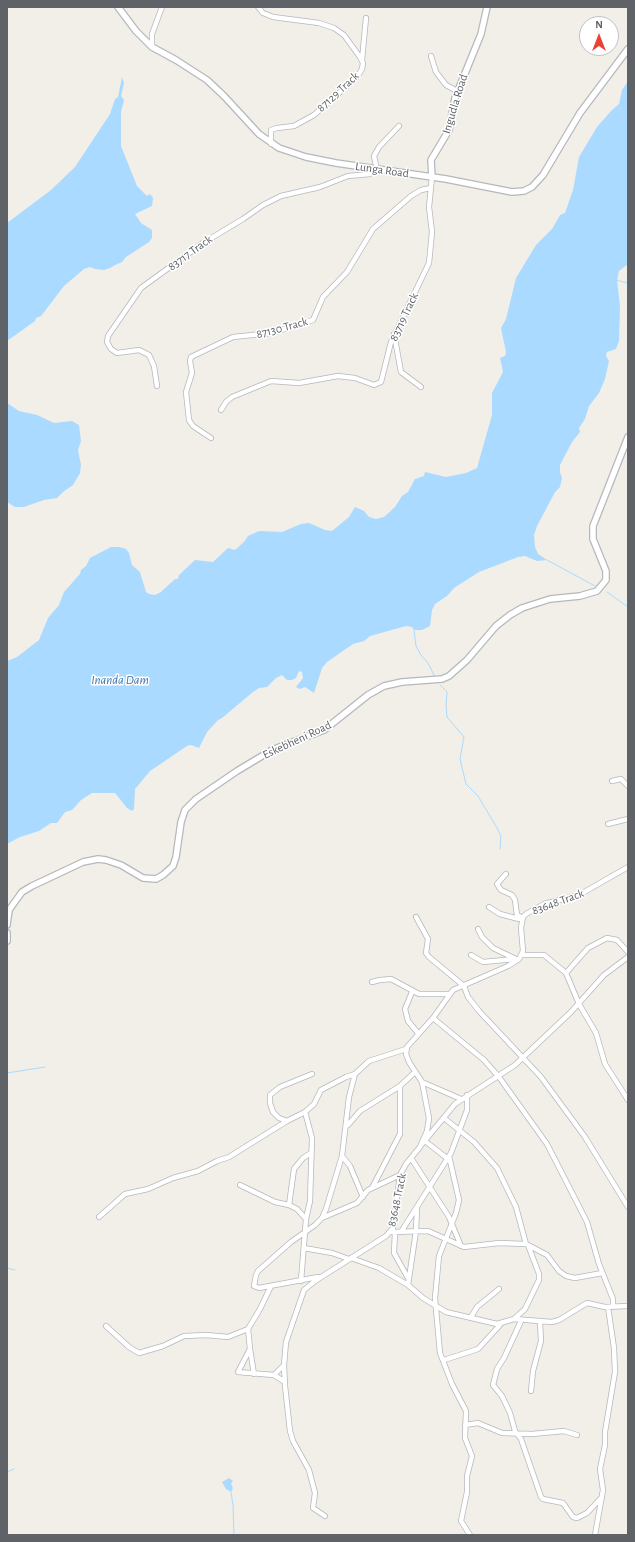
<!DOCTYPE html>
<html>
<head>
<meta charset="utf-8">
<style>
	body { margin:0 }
	#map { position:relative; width:635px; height:1542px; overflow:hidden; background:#f1efe8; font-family:"Alegreya Sans",sans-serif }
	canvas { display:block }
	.frame { position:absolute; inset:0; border:8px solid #5f6368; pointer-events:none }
	.north { position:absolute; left:579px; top:16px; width:40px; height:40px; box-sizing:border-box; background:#fff; border:1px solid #bfc1c3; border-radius:50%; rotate:0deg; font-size:11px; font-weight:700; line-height:16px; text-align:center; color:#5f6368 }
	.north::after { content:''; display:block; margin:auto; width:14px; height:18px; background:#ea4335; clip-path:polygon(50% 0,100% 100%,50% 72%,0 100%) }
</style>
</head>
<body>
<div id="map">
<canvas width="635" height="1542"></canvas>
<div class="frame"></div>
<div class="north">N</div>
</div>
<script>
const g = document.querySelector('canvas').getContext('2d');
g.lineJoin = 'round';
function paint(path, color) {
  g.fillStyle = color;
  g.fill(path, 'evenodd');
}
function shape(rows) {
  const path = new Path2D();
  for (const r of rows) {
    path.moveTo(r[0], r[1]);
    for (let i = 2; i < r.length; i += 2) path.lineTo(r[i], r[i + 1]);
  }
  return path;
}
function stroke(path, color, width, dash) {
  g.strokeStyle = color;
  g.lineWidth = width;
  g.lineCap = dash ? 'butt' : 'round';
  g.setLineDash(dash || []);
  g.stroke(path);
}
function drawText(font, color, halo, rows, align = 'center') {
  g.font = font + ' "Alegreya Sans",sans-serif';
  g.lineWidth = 3;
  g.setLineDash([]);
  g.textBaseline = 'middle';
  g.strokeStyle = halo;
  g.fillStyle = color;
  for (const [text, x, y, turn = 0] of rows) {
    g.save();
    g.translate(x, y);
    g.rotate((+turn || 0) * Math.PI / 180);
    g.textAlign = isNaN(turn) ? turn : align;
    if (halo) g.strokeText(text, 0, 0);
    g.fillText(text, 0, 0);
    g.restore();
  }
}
paint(shape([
	[122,77,124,83,121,96,124,100,121,112,121,146,137,186,147,196,150,194,153,198,152,206,135,214,141,223,152,230,152,238,149,242,126,257,122,262,115,265,110,268,104,270,95,269,90,267,84,269,64,286,41,316,36,318,35,321,7,341,7,223,51,190,75,167,110,114,115,99,118,97],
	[628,81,628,264,619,271,617,280,620,306,619,341,616,349,607,352,606,356,609,361,605,379,599,393,589,406,585,419,579,428,580,432,572,442,560,465,560,472,562,478,560,487,555,492,537,526,534,535,535,547,538,554,547,560,537,561,525,556,518,557,479,572,454,588,447,596,435,604,432,610,430,626,422,630,414,630,412,627,406,626,370,636,364,641,353,644,327,662,322,668,314,693,305,687,300,689,296,687,303,678,302,672,299,671,296,678,292,680,287,680,282,675,276,678,267,687,259,688,253,692,222,718,218,720,207,732,199,748,191,745,187,746,150,771,135,789,134,809,132,811,127,808,115,793,92,793,81,800,72,810,65,812,57,823,51,823,39,831,20,837,7,844,7,661,17,657,39,640,48,618,59,605,64,592,80,574,81,570,86,566,90,558,111,547,119,547,126,549,129,553,132,565,140,572,146,592,149,594,155,595,161,592,175,579,178,579,179,575,195,560,213,562,228,548,235,550,244,542,248,536,259,531,282,532,301,524,309,523,325,530,332,531,349,517,355,507,364,511,369,517,376,519,384,517,395,507,402,496,408,492,415,479,424,476,425,472,446,477,466,473,477,468,492,415,492,393,503,372,500,358,505,356,506,352,501,328,506,319,516,278,536,245,552,229,560,215,565,213,573,190,579,157,597,127,612,110,619,104,622,90],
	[7,403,19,411,37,415,54,423,72,421,79,425,81,441,78,450,81,465,80,473,73,485,63,492,57,498,44,500,24,507,15,507,7,502],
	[229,1478,233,1481,231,1484,233,1488,231,1492,226,1489,222,1482]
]), '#aadaff');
stroke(shape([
	[616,280,628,283],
	[547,560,595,586],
	[607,592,628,607],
	[414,630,416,646,421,655,428,663,435,677],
	[440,685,447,692,446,705,447,717,464,737,460,759,466,784,478,796,497,828,501,836,500,849],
	[7,1073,45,1067],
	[7,1268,15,1270],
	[7,1472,14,1469],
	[231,1492,233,1505,234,1535]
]), '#aadaff', 1);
const minor = shape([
	[258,7,263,13,273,17,319,23,334,28,344,35,360,57,363,63,362,69,357,77,314,115,294,126,277,128,271,130,271,144],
	[152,47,152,34,162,7],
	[431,56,436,72,446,85,457,91],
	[362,60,366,18],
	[377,170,374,156,379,147,399,126],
	[394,334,401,372,421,387],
	[157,386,154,366,149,355,139,350,117,353,111,349,107,342,108,336,141,288,203,243,243,219,263,205,281,196,320,187,348,176,370,174,374,170],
	[221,410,226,402,232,397,271,381,299,383,338,376,355,378,374,385,381,382,391,342,429,263,432,232,429,207,432,177],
	[211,438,193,426,189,420,186,392,192,373,190,361,191,357,233,337,272,333,313,320,323,297,347,272,373,229,411,196,421,190,431,188],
	[612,781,621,779,628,786],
	[608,824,628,819],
	[506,874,497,884,501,890,512,895,515,900,517,915,523,918],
	[489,907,500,914,519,919],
	[416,917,428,939,426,953,429,957,464,986,468,997,479,1011,541,1077,585,1137,628,1207],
	[478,929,482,937,493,948,518,960],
	[471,955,483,962,515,959],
	[523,955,544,955,566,973,579,1004,596,1033,605,1064,628,1100],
	[566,973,588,948,607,938,617,940,628,952],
	[372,982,380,980,391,979,419,994,449,994],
	[412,992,405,1009,408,1021,418,1033],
	[433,1018,484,1060,499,1077,547,1144,587,1222,599,1264,613,1299,613,1307],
	[422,1082,461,1099],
	[444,1118,474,1142,497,1168,516,1207,526,1244],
	[287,1121,279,1118,273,1112,270,1103,270,1095,280,1087,312,1074],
	[348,1125,360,1111,400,1086,415,1072],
	[425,1141,448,1159],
	[422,1144,455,1104,515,1065,571,1012,604,975,628,957],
	[342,1156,350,1166,363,1197],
	[449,1156,459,1200,456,1213,439,1256,435,1298,440,1353,452,1384,466,1411,465,1438,472,1456,467,1476,467,1492,461,1521,470,1535],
	[411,1158,449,1217,461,1246],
	[240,1185,275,1202,289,1205,297,1209,306,1219],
	[372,1188,400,1134,400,1086],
	[289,1205,294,1169,303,1158,311,1153],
	[99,1217,125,1194,148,1189,173,1178,198,1171,217,1161,229,1157,287,1121,305,1112,314,1104,321,1090,346,1077,355,1074],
	[322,1218,357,1203,368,1190,400,1175],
	[390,1232,428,1231,464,1247,499,1243,526,1244,547,1255,559,1271,566,1276,575,1278,602,1273],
	[395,1232,394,1253,408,1278],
	[401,1232,451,1153,467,1110,467,1095],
	[304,1248,332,1253,349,1259],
	[351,1258,379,1268,408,1285,423,1298,446,1312,497,1324,514,1319,552,1322,559,1320,587,1303,605,1307,628,1306],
	[318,1277,259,1288,254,1286,256,1275,258,1271,291,1242,315,1225,322,1218,326,1209,342,1156,349,1097,355,1074,369,1061,406,1049],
	[301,1281,306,1219,310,1201,312,1138,305,1112],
	[408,1285,416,1231,417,1209],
	[471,1317,477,1307,499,1289],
	[514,1319,525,1309,539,1280,539,1274,528,1245],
	[521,1321,504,1358,497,1369,493,1385,502,1396,510,1413,515,1431,521,1439,541,1497,543,1499,563,1503,573,1517,577,1518,587,1513,602,1497],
	[106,1326,129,1347,139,1353,163,1346,184,1336,206,1335,228,1337,248,1329,260,1309,271,1286],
	[248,1329,250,1349,238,1372,274,1375,285,1382],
	[250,1349,254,1374],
	[444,1360,478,1349,500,1325],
	[274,1375,284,1365],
	[531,1391,533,1371,541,1341,540,1322],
	[465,1425,478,1423,502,1433,532,1434,564,1431,577,1435],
	[325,1516,313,1508,315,1493,309,1470,293,1441,290,1431,285,1386,284,1365,286,1342,304,1290,315,1281,386,1236,393,1228,400,1175,406,1164,420,1147,427,1131,429,1118,422,1082,409,1062,406,1054,407,1047,433,1018,453,990,508,966,519,959,523,951,521,928,523,917,526,914,544,904,579,895,628,867],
	[595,1535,603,1490,600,1469,605,1445,605,1432,615,1372,614,1348,608,1307]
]);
const tertiary = shape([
	[118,7,136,31,152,47,176,60,207,80,224,96,259,134,279,148,306,157,336,163,446,179,512,192,524,191,532,187,543,175,580,113,628,49],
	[432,177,431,160,449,130,455,98,481,34,487,7],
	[7,925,9,910,22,892,32,886,83,862,98,859,106,860,121,865,143,878,156,879,163,875,173,866,176,857,181,822,185,810,196,799,237,771,272,750,324,730,368,695,384,686,402,682,442,679,449,676,467,660,496,626,510,615,522,608,550,599,580,596,597,591,606,580,606,571,593,539,593,526,628,437],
	[7,933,7,941]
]);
stroke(minor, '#b5b8bc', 6);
stroke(tertiary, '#b5b8bc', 8);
stroke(minor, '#fff', 4.5);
stroke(tertiary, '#fff', 5.5);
drawText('12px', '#5f6368', '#fff', [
	["87129 Track",338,92,-43],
	["Ingudla Road",455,104,-73],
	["Lunga Road",382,170,8],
	["83717 Track",190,253,-36],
	["83719 Track",404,317,-65],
	["87130 Track",282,328,-15],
	["Eskebheni Road",297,740,-25],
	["83648 Track",558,902,-20],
	["83648 Track",397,1200,-78]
]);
drawText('italic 13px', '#4174aa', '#fff', [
	["Inanda Dam",120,680]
]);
</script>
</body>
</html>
